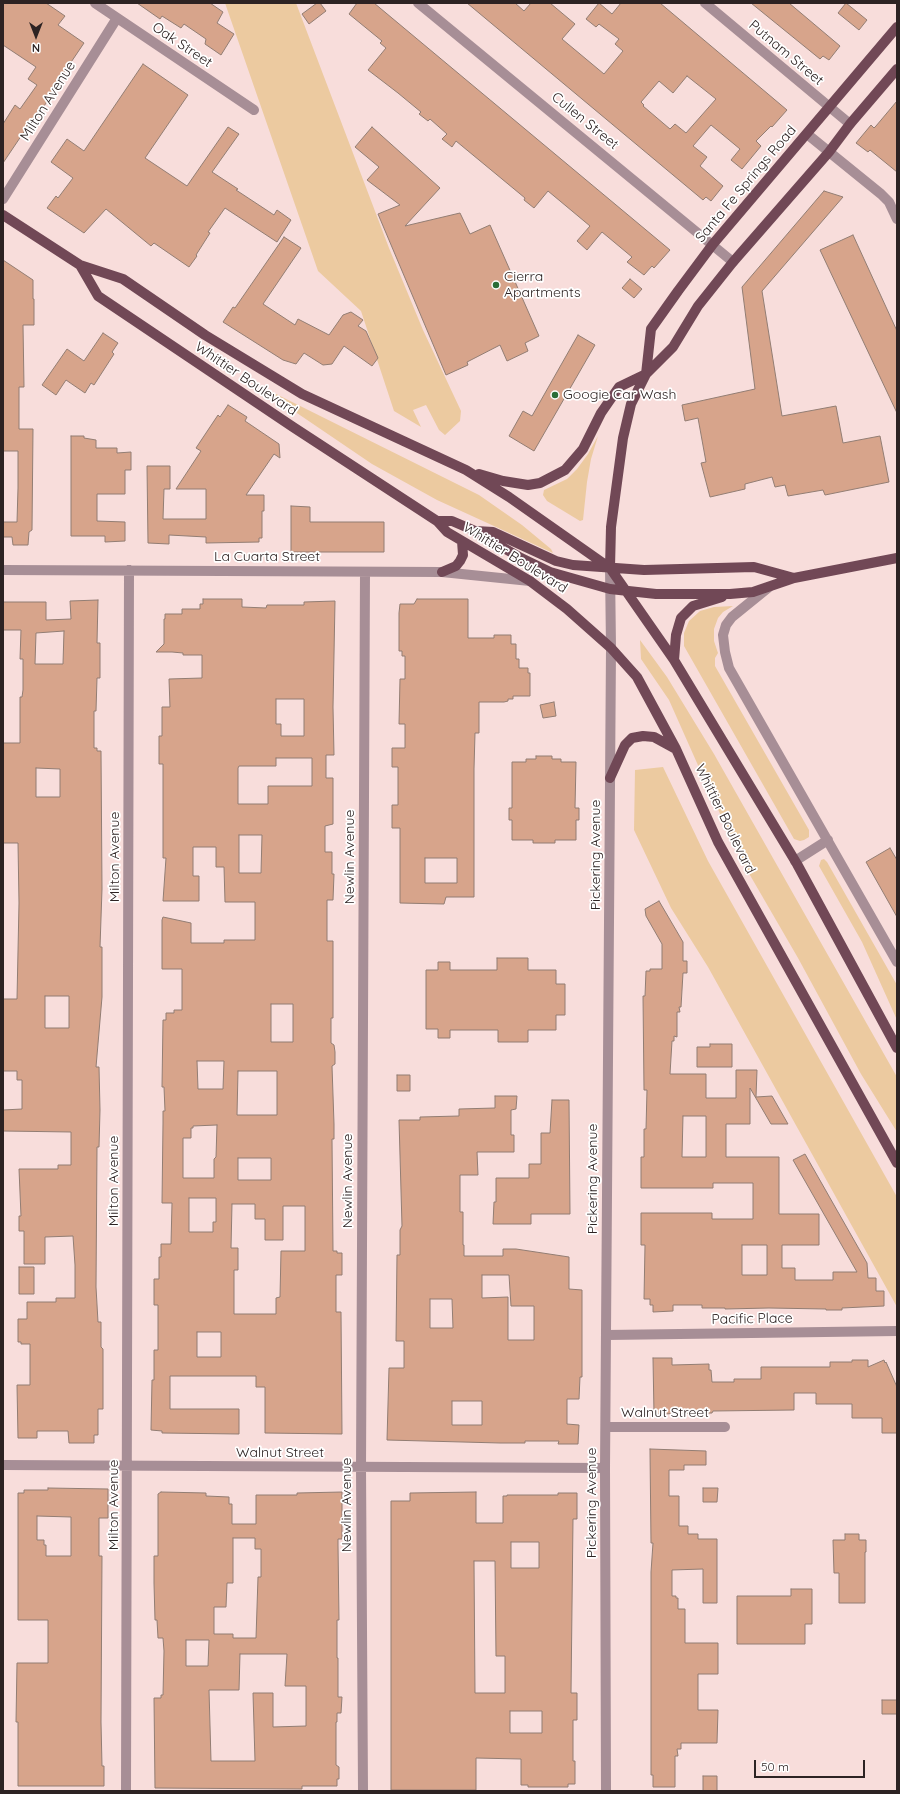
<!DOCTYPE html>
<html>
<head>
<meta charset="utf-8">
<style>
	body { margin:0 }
	#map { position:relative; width:900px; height:1794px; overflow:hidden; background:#f8dddb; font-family:Quicksand,sans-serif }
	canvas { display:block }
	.frame { position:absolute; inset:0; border:4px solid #2d2323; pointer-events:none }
	.north { position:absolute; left:16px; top:16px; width:40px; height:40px; -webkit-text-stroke:3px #fff; paint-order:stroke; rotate:180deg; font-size:11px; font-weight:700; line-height:16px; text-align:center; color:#2d2323 }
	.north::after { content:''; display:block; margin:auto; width:14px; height:18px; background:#2d2323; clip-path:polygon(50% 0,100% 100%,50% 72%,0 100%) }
	.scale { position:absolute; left:754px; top:1760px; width:111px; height:18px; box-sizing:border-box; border:2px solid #2d2323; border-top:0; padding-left:5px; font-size:12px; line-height:14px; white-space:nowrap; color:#2d2323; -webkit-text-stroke:3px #fff; paint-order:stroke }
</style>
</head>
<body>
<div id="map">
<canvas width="900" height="1794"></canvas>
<div class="frame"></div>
<div class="north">N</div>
<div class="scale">50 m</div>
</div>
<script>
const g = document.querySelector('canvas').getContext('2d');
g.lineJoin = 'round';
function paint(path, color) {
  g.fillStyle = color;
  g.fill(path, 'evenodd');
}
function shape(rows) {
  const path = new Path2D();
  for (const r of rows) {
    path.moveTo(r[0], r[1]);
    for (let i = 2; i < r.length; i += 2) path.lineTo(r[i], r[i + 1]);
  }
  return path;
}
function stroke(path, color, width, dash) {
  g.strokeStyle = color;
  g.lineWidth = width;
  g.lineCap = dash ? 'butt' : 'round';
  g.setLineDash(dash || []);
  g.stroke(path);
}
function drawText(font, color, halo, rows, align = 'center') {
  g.font = font + ' Quicksand,sans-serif';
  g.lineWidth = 3.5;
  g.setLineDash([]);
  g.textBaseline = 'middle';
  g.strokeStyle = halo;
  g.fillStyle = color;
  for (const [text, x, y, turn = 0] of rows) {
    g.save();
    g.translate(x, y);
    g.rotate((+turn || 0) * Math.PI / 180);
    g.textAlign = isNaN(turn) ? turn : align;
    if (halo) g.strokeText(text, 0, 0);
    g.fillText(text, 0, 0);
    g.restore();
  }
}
paint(shape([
	[225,3,296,3,389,248,423,330,461,411,460,421,445,435,439,430,426,405,413,410,421,427,394,411,361,311,318,271],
	[264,388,479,495,522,525,551,549,553,553,437,500,372,464,263,390],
	[598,436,591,459,587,482,583,520,580,521,547,501,543,495,544,490,567,479,577,469,588,454],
	[733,606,723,612,718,618,714,629,714,641,718,653,715,658,715,666,809,830,809,837,804,840,800,841,794,839,684,646,684,633,689,621,700,611,714,607],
	[640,640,667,677,714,754,897,1077,897,1132,861,1074,798,958,747,870,713,799,669,700,641,659],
	[663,767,708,861,897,1197,897,1307,708,967,671,908,634,830,635,770],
	[824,859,827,862,897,985,897,1020,862,942,819,866,821,860]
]), '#eccaa0');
const building = shape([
	[3,3,46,3,65,16,58,25,84,43,57,83,59,84,42,109,40,108,3,163,3,124,15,105,20,109,37,85,28,79,36,67,3,45,3,3],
	[137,3,210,3,223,12,217,23,234,34,221,55,205,44,206,39,184,24,181,28,162,16,160,19,137,3],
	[317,3,320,3,326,11,309,24,302,14,317,3],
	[357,3,374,3,670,250,654,268,652,266,644,275,627,262,632,257,602,232,587,250,577,241,590,226,548,191,534,208,524,200,525,198,456,141,452,147,442,139,447,134,430,119,428,121,419,114,421,112,398,93,368,70,386,48,380,43,382,41,349,14,357,3],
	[467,3,515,3,524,11,531,3,550,3,575,24,562,39,604,74,623,51,615,44,619,39,599,24,596,27,586,19,599,3,612,14,621,3,660,3,787,110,772,127,771,126,756,141,761,146,742,169,731,160,740,149,711,125,693,146,707,157,700,166,723,186,711,201,706,197,703,200,467,3],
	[687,76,716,99,686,133,675,124,670,129,643,106,644,105,641,102,659,81,673,93,687,76],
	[751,3,789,3,840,46,829,60,823,56,820,59,751,3],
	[846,3,867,20,859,30,838,13,846,3],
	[143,64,188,95,145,158,187,186,228,127,239,134,212,172,238,189,236,190,274,215,277,210,291,220,277,242,225,208,208,232,210,233,196,255,197,256,189,267,154,243,151,246,106,209,84,233,47,208,56,196,58,198,73,178,51,162,67,139,84,151,143,64],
	[897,101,897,172,870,150,868,152,856,143,871,125,874,128,876,126,897,101],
	[372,127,440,188,405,226,460,213,470,234,490,225,539,336,525,343,528,351,507,361,500,345,467,362,468,365,446,375,378,214,400,205,367,180,379,167,355,147,372,127],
	[824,191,843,197,762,291,782,416,836,406,843,443,880,436,889,482,825,495,823,490,788,496,785,485,775,487,772,477,745,484,745,489,710,497,701,463,706,462,698,418,685,421,682,405,755,389,742,287,824,191],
	[853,235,897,331,897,413,820,250,853,235],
	[284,237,301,248,263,304,295,325,298,319,329,335,343,315,351,312,363,320,358,326,366,331,378,358,372,366,344,346,332,364,323,365,304,353,296,364,283,360,223,322,233,307,235,308,284,237],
	[3,260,33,280,33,299,34,299,34,325,23,325,24,387,19,387,19,429,33,429,32,530,29,532,28,545,13,545,12,537,3,537,3,522,17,522,18,488,18,451,3,451,3,260],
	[630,279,642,289,634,298,622,288,630,279],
	[103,333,118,343,112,352,114,354,94,385,91,383,85,393,66,380,56,395,42,385,67,349,84,361,103,333],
	[578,335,595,345,534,451,509,436,523,411,532,416,578,335],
	[228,405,247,417,245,421,279,444,280,458,274,454,246,495,264,495,264,511,262,511,262,538,259,538,259,542,206,543,206,537,169,535,169,544,148,543,147,466,170,466,170,489,164,489,163,519,206,519,206,489,176,489,201,451,196,448,218,415,220,417,228,405],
	[71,436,84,436,84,438,96,440,96,448,117,448,117,453,131,452,131,470,125,470,125,494,97,494,97,521,125,522,125,541,105,542,105,536,71,536,71,436],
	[291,506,310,507,310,522,384,522,384,552,291,552,291,506],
	[203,599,242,599,242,607,266,608,267,605,304,605,304,602,335,601,333,707,334,755,326,755,326,778,333,778,333,824,325,826,325,852,332,852,332,874,334,874,333,900,327,900,327,941,333,941,333,1018,331,1018,331,1043,334,1045,335,1052,335,1064,332,1066,334,1124,334,1139,332,1139,333,1251,337,1251,337,1253,342,1253,342,1275,336,1275,336,1312,341,1312,342,1434,265,1433,265,1387,256,1387,256,1376,170,1376,170,1409,239,1409,239,1434,162,1433,162,1431,151,1430,152,1380,154,1380,154,1350,158,1350,158,1305,154,1305,154,1279,159,1279,159,1257,161,1257,161,1244,171,1244,172,1203,162,1203,163,1123,163,1111,165,1111,164,1087,162,1087,163,1020,166,1020,166,1013,174,1013,174,1010,182,1010,182,969,162,969,162,920,163,917,191,923,191,943,224,943,224,940,255,940,255,902,225,902,224,867,216,867,216,847,193,847,193,876,199,876,199,901,163,901,166,858,163,858,163,764,159,764,159,736,162,736,162,707,170,707,169,679,202,678,202,655,183,655,183,653,172,652,156,652,164,644,164,619,165,619,165,614,182,614,182,609,200,609,200,604,203,604,203,599],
	[276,699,304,699,304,736,281,736,281,724,276,724,276,699],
	[276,758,312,758,312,786,268,786,268,804,238,804,238,768,239,766,276,766,276,758],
	[239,835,262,835,261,873,239,873,239,835],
	[271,1004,293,1004,293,1042,271,1042,271,1004],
	[197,1061,224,1061,223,1089,198,1089,197,1061],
	[238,1071,277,1071,277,1115,237,1115,238,1071],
	[217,1125,216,1157,214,1159,214,1178,183,1178,183,1138,191,1138,191,1128,193,1128,193,1126,217,1125],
	[238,1158,271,1158,271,1180,238,1180,238,1158],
	[189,1198,216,1198,216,1222,213,1222,213,1232,189,1232,189,1198],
	[232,1204,255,1204,255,1219,265,1219,265,1240,283,1240,283,1206,305,1206,305,1251,281,1251,280,1297,276,1298,276,1314,234,1314,234,1270,238,1270,238,1248,231,1248,232,1204],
	[197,1332,221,1332,221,1357,197,1357,197,1332],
	[417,599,468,599,468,638,494,638,494,635,511,635,511,644,516,644,516,659,519,659,519,668,528,668,528,673,530,673,530,696,513,696,513,699,508,699,508,701,504,702,479,702,479,733,475,733,474,769,474,897,446,897,444,904,400,903,400,828,392,828,392,805,398,805,398,767,392,767,392,748,405,748,405,724,399,724,400,679,405,679,405,656,402,656,402,651,399,651,399,613,400,604,414,604,417,599],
	[425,858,457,858,457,883,425,883,425,858],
	[98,600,97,643,100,643,100,678,97,678,96,711,94,711,94,748,97,748,97,751,101,751,102,889,100,947,102,947,102,997,96,1067,99,1067,100,1110,99,1147,97,1147,96,1287,98,1322,101,1322,101,1347,103,1349,103,1409,98,1409,98,1435,94,1435,94,1443,69,1443,68,1431,37,1431,37,1438,18,1438,17,1385,30,1385,30,1344,21,1344,21,1342,18,1342,18,1319,27,1319,27,1302,56,1302,56,1298,75,1298,75,1265,73,1236,45,1237,45,1264,24,1264,24,1231,19,1231,19,1216,21,1216,19,1169,58,1169,58,1165,71,1165,71,1132,3,1131,3,1110,22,1109,22,1080,17,1080,17,1071,3,1071,3,999,17,999,19,903,18,843,3,843,3,743,20,743,20,697,22,697,23,690,23,659,20,659,21,630,3,630,3,602,46,602,46,620,71,619,70,601,98,600],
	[64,631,63,664,35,664,36,633,64,631],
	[36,768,60,769,60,797,36,797,36,768],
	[45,996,69,996,69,1028,45,1028,45,996],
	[554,702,556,716,543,718,540,705,554,702],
	[536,756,552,756,552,759,561,759,561,762,576,762,575,808,579,808,579,820,576,820,576,840,555,840,555,843,533,843,533,840,512,840,512,820,509,820,509,808,512,808,512,762,526,762,526,759,536,759,536,756],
	[890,848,897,860,897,917,866,862,890,848],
	[659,901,683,942,683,961,687,961,687,973,683,973,681,1007,679,1007,680,1012,677,1012,677,1037,674,1036,674,1041,672,1041,670,1074,706,1074,706,1098,736,1098,736,1070,757,1070,756,1097,772,1096,788,1124,771,1124,750,1088,750,1124,726,1124,726,1157,779,1157,779,1214,819,1214,819,1245,782,1245,782,1268,795,1268,795,1280,833,1280,833,1272,857,1272,793,1160,805,1154,867,1263,868,1278,876,1278,876,1291,884,1291,884,1306,842,1308,842,1310,826,1310,826,1309,769,1308,725,1309,725,1308,702,1308,702,1305,673,1305,673,1311,653,1312,653,1305,650,1305,650,1299,644,1299,645,1245,641,1245,641,1213,712,1213,712,1219,753,1219,753,1183,713,1183,713,1188,641,1188,641,1157,644,1157,644,1129,646,1129,647,1090,644,1090,643,996,645,996,646,971,650,971,650,969,662,969,662,944,646,916,645,909,659,901],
	[683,1116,706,1116,706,1157,682,1157,683,1116],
	[742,1245,767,1245,767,1275,742,1275,742,1245],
	[497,958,528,958,528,970,556,970,556,984,565,984,565,1015,556,1015,556,1030,528,1030,528,1042,498,1042,498,1030,450,1030,450,1038,438,1038,438,1029,426,1029,426,970,438,970,438,962,450,962,450,970,497,970,497,958],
	[710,1044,732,1044,732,1067,697,1067,697,1047,710,1047,710,1044],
	[397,1075,410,1075,410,1091,397,1091,397,1075],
	[495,1096,517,1096,516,1109,511,1110,511,1135,514,1135,514,1152,477,1152,478,1175,460,1175,460,1212,463,1212,463,1245,464,1245,464,1256,503,1256,503,1249,516,1249,569,1257,569,1289,582,1290,582,1377,580,1377,579,1399,567,1399,567,1424,579,1425,578,1444,558,1444,559,1441,525,1441,525,1443,500,1443,387,1440,389,1368,404,1368,404,1341,396,1341,397,1255,400,1255,400,1230,402,1226,399,1120,420,1120,420,1117,459,1116,459,1109,495,1108,495,1096],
	[482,1275,509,1275,511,1306,534,1306,534,1340,508,1340,508,1297,482,1298,482,1275],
	[430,1299,452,1299,453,1328,430,1328,430,1299],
	[452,1401,482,1401,482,1425,452,1425,452,1401],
	[552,1100,569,1100,570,1214,531,1214,531,1224,493,1224,494,1202,496,1202,496,1178,529,1178,529,1164,541,1164,541,1133,550,1133,552,1100],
	[19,1267,34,1267,34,1294,19,1294,19,1267],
	[653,1358,672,1358,672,1365,709,1364,709,1370,711,1370,712,1382,734,1382,734,1379,761,1379,761,1367,830,1367,830,1362,852,1362,852,1360,868,1360,868,1367,884,1360,885,1363,886,1362,897,1387,897,1433,882,1433,882,1418,852,1418,852,1404,816,1404,816,1393,794,1393,794,1410,713,1411,712,1413,654,1414,653,1358],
	[650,1449,706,1451,706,1465,684,1465,684,1470,669,1470,669,1496,679,1496,679,1526,688,1526,688,1534,698,1534,698,1539,717,1539,717,1603,703,1603,703,1569,672,1570,672,1596,676,1596,676,1598,678,1598,678,1609,685,1609,685,1643,718,1643,718,1674,698,1674,698,1710,718,1710,717,1743,681,1743,681,1749,677,1749,678,1756,675,1756,675,1787,653,1787,653,1775,651,1775,651,1572,653,1543,651,1543,650,1449],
	[48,1488,108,1489,108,1518,99,1518,99,1556,102,1556,101,1722,102,1766,104,1766,104,1786,18,1786,18,1722,16,1722,17,1663,48,1663,48,1620,18,1620,18,1493,24,1493,24,1490,48,1490,48,1488],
	[37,1516,71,1517,71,1556,46,1556,46,1545,44,1545,44,1540,37,1540,37,1516],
	[703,1488,718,1488,717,1502,703,1502,703,1488],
	[161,1492,206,1493,206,1496,229,1497,229,1504,232,1504,232,1524,256,1524,256,1495,297,1495,297,1493,342,1492,342,1539,338,1539,338,1545,339,1620,337,1620,337,1658,338,1658,338,1697,342,1697,341,1713,337,1713,337,1722,336,1722,336,1765,339,1767,339,1779,337,1779,337,1786,302,1786,302,1789,155,1788,154,1698,161,1698,161,1695,163,1695,164,1651,163,1638,158,1638,157,1620,155,1620,154,1583,154,1556,158,1556,158,1494,161,1492],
	[233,1538,255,1538,255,1549,261,1549,261,1577,258,1577,256,1638,233,1638,233,1634,214,1634,214,1607,226,1607,227,1583,233,1583,233,1538],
	[186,1640,209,1640,208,1666,186,1666,186,1640],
	[240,1654,287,1654,285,1686,306,1686,306,1726,273,1727,273,1693,253,1693,255,1761,211,1761,209,1690,239,1690,240,1654],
	[476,1492,476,1523,503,1523,503,1496,507,1496,507,1495,558,1495,558,1493,577,1493,577,1519,573,1519,571,1693,577,1693,577,1720,573,1720,573,1761,575,1761,575,1784,568,1784,568,1787,528,1787,528,1785,521,1785,521,1759,476,1758,476,1790,391,1790,391,1501,410,1501,410,1493,476,1492],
	[511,1542,539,1542,539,1568,511,1568,511,1542],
	[474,1561,495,1561,496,1656,505,1656,505,1693,475,1693,474,1561],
	[510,1711,542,1711,542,1733,510,1733,510,1711],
	[845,1534,859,1534,859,1540,866,1540,866,1552,865,1552,865,1603,839,1603,839,1573,834,1573,833,1540,845,1540,845,1534],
	[791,1589,812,1589,812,1624,805,1624,805,1644,737,1644,737,1596,791,1596,791,1589],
	[882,1700,897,1700,897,1714,882,1714,882,1700],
	[703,1776,717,1776,717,1791,703,1791,703,1776]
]);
paint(building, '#d7a48b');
stroke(building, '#927d73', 1);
stroke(shape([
	[95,3,254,110],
	[418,3,733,262],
	[705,3,850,124],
	[807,134,881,194,889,202,897,219],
	[3,199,117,18],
	[3,570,442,572,530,581],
	[769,587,732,617,726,625,723,635,725,652,729,668,897,962],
	[795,861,828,840],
	[607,1335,897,1331],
	[606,1427,725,1427],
	[3,1465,605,1468],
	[126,1791,129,570],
	[363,1791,361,1467,365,572],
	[606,1791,605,1468,611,648,610,568]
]), '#a78e96', 10);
stroke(shape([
	[3,215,80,265,123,279,205,335,302,394,466,470,509,497,610,568,674,660,797,864,897,1048],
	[80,265,98,296,293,427,437,521,447,532,530,581,567,609,611,648,637,677,676,749,718,842,897,1163],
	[646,374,651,329,678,291,713,244,897,27],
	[479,474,503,481,528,485,540,483,565,470,583,449,601,413,619,387,646,374],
	[437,521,452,521,473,530,521,558,550,572,610,589,656,594,730,594,753,592,794,578,897,558],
	[476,531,493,532,556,561,573,565,644,570,754,567,794,578],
	[610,568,611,527,623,438,631,404,646,374,673,347,698,306,733,262,829,152,850,124,897,69],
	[442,572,456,566,460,561,463,555,462,541],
	[674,660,676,635,681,618,693,606,722,597],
	[610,778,625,745,632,738,643,736,654,737,676,749]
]), '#714856', 10);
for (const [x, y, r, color] of [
	[496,285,4,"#2a6d37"],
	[555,395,4,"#2a6d37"]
]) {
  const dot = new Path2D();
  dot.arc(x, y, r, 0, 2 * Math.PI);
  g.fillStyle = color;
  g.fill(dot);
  stroke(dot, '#fff', 1.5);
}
drawText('14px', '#2d2323', '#fff', [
	["Oak Street",182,45,34],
	["Putnam Street",786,53,40],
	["Milton Avenue",48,101,-58],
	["Cullen Street",585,121,39],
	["Santa Fe Springs Road",746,184,-50],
	["Whittier Boulevard",246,379,34],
	["La Cuarta Street",267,557],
	["Whittier Boulevard",515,558,32],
	["Whittier Boulevard",725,819,64],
	["Pickering Avenue",596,855,-90],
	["Milton Avenue",115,857,-90],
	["Newlin Avenue",350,857,-90],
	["Pickering Avenue",593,1179,-90],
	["Milton Avenue",114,1181,-90],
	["Newlin Avenue",348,1181,-90],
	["Pacific Place",752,1319,-1],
	["Walnut Street",665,1413],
	["Walnut Street",280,1453],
	["Pickering Avenue",592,1503,-90],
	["Milton Avenue",114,1505,-90],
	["Newlin Avenue",347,1505,-90]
]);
drawText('14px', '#2d2323', '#fff', [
	["Cierra",504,277],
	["Apartments",504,293],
	["Googie Car Wash",563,395]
], 'left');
</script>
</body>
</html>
